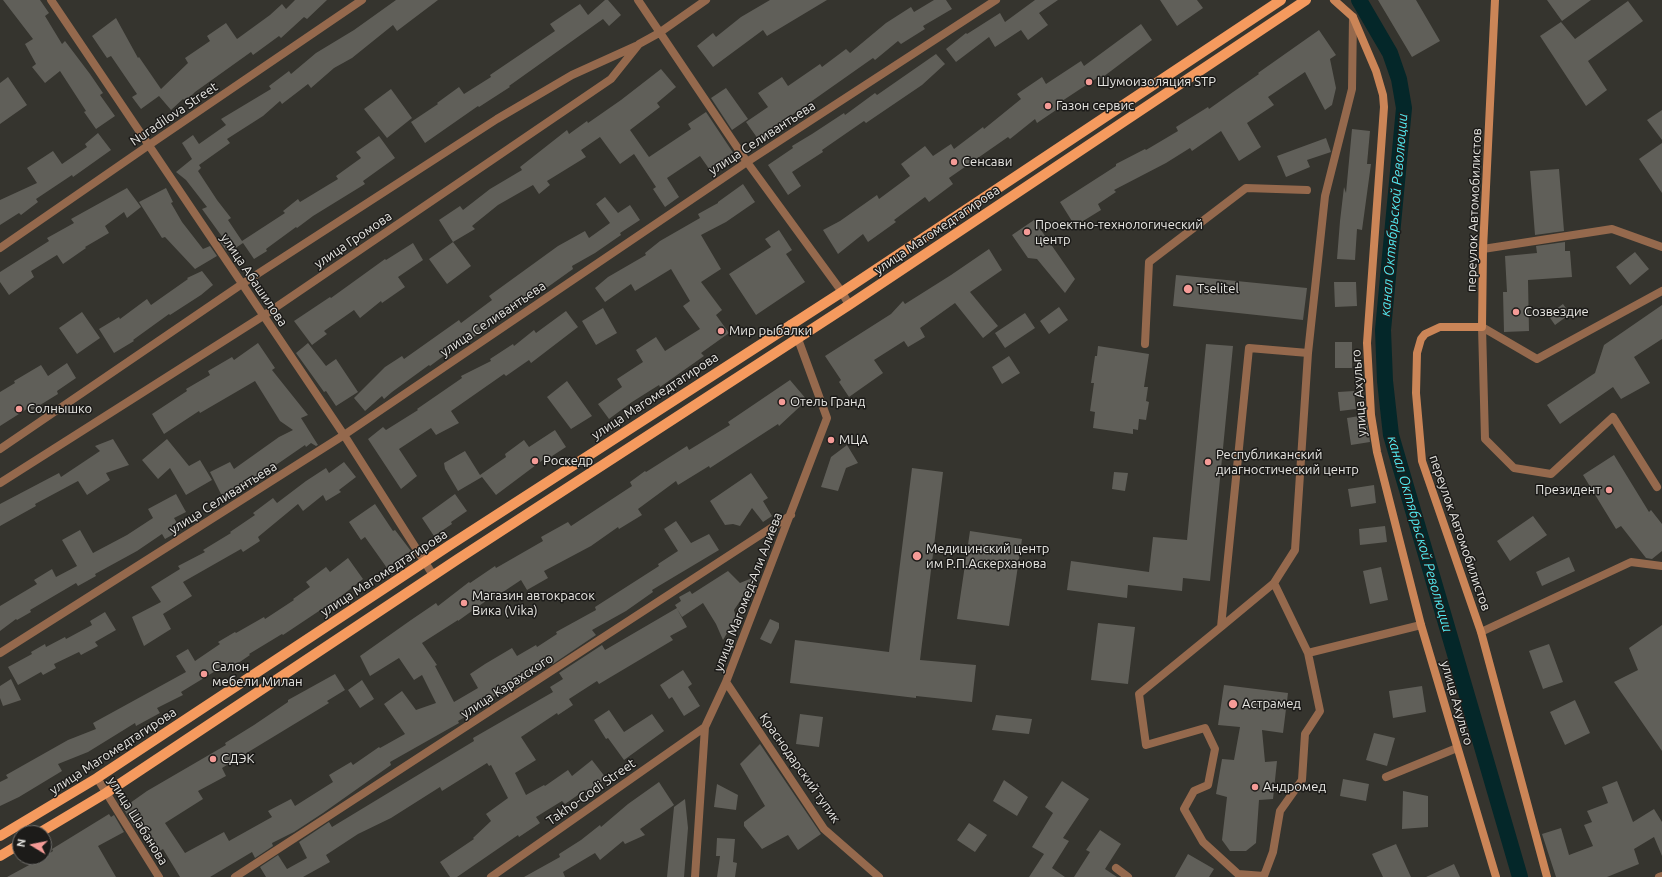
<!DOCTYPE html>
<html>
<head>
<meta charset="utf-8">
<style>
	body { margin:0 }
	#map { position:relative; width:1662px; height:877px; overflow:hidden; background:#35342e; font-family:Ubuntu,sans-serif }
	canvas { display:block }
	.north { position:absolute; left:12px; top:825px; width:40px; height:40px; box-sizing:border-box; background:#1c1b19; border:1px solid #6d6c69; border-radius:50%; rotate:280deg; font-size:11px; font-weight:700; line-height:16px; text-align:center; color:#e7e6e2 }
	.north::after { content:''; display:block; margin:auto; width:14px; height:18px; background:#f59b97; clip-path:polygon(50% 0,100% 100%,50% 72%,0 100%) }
</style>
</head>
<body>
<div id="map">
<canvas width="1662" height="877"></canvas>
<div class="north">N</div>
</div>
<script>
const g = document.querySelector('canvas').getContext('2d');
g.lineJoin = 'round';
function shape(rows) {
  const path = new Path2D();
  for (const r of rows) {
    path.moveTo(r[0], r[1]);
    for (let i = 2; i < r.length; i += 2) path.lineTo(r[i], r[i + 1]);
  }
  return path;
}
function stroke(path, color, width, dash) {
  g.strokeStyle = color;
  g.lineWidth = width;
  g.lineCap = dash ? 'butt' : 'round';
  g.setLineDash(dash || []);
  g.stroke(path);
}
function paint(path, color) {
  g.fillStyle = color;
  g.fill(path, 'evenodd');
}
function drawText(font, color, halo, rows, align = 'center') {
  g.font = font + ' Ubuntu,sans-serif';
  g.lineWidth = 3;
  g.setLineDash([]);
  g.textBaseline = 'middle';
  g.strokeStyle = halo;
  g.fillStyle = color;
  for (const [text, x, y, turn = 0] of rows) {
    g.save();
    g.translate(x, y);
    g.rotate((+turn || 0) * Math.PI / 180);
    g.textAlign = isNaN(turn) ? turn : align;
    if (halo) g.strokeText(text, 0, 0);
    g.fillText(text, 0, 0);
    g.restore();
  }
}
stroke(shape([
	[1359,0,1390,53,1399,79,1404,108,1383,330,1385,381,1391,435,1520,877]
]), '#042729', 16);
paint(shape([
	[3,0,40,0,49,13,45,16,62,44,65,41,90,74,103,93,100,95,115,116,96,129,84,112,86,111,60,71,45,83,32,67,36,64,25,44,33,39],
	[295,0,327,0,307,19,304,17,281,38,279,36,253,55,251,52,195,92,186,101,183,99,171,110,159,96,141,109,132,97,137,94,111,56,107,58,92,36,116,18,138,58,139,57,161,89,188,63,185,58,210,41,207,36,226,23,237,39,270,15,282,4,286,9],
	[396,0,438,0,397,31,393,25,352,58,334,68,311,88,308,84,282,104,280,101,263,116,227,139,230,143,199,165,201,168,198,171,217,200,231,218,228,220,242,241,285,213,283,211,298,199,300,202,338,179,336,176,361,158,356,152,379,136,395,158,363,181,365,184,313,216,297,228,296,227,266,249,267,251,254,259,243,243,231,251,229,249,226,250,219,240,223,238,202,209,207,207,186,180,176,172,192,159,182,143,193,135,199,144,226,125,221,119,271,89,269,86,289,71,291,74,316,53,354,30],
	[605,0,608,0,621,15,609,26,603,19,509,86,510,87,479,107,478,106,425,143,411,122,438,104,437,103,459,87,464,94,491,77,490,75,555,31,550,24,580,4,588,15],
	[770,0,827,0,767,36,763,30,713,67,697,46,713,33,716,37,741,17],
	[934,0,946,0,952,9,923,26,925,29,901,44,898,41,875,60,873,58,758,139,746,122,768,107,758,93,782,77,788,86,820,64,822,67,846,49,850,53,886,23,911,7,914,12],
	[1035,0,1058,0,1039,13,1048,25,1028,40,1021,30,995,47,989,37,956,62,946,49,966,33,967,34,1000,13,1005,22],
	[1160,0,1197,0,1203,8,1177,26],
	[1378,0,1416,0,1440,41,1412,57],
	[1547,0,1591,0,1562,21],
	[1628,1,1643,21,1588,61,1607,90,1586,106,1540,36,1561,22,1575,39],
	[1141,24,1152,40,1099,80,1097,78,1059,103,1062,106,1037,123,1035,119,1010,139,1008,137,949,178,953,184,929,202,925,197,894,220,896,222,868,242,863,234,838,254,823,230,840,221,877,195,879,199,910,176,901,164,925,146,933,156,951,144,954,149,983,127,984,129,1021,99,1017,94,1042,77,1046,84,1081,61,1084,66],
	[1319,30,1336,55,1330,59,1336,88,1332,105,1325,110,1305,72,1268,97,1274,105,1247,123,1261,147,1239,161,1221,131,1192,151,1190,148,1166,163,1114,190,1116,192,1098,204,1101,210,1075,226,1060,202,1116,166,1116,164,1145,149,1146,150,1178,131,1176,127,1208,107,1209,109,1233,92,1259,74,1258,73],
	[936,54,945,64,922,85,866,123,864,121,822,150,823,152,792,172,801,186,788,195,768,165,793,148,792,146,812,134,844,113,845,115,875,93,877,95],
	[661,69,676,87,657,103,660,107,630,130,649,157,691,129,688,124,706,112,736,157,712,173,700,156,667,178,679,197,665,207,653,189,656,187,634,154,620,164,600,137,581,150,586,157,547,181,550,185,539,194,533,185,498,205,472,226,475,229,453,242,439,220,460,206,463,210,490,189,522,170,520,167,567,130,569,134,587,121,588,123,621,100],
	[8,77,27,105,0,124,0,83],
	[726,88,748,119,732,130,711,98],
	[391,89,412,118,387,138,364,109],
	[1662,110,1662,140,1647,120],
	[1352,129,1370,131,1367,164,1371,164,1362,230,1357,229,1355,260,1337,259,1340,221,1344,187,1346,193],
	[98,133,111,150,73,177,72,175,36,199,38,202,21,215,19,213,0,225,0,200,37,183,27,168,53,151,62,164,87,147,85,144],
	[1326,138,1331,152,1307,160,1310,167,1286,177,1277,156],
	[1662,143,1662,193,1639,159],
	[1559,169,1564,231,1535,235,1530,171],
	[743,184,755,202,726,222,701,235,721,269,701,282,722,310,716,315,729,333,701,353,704,356,660,387,659,385,632,402,609,419,598,404,622,387,617,379,643,362,636,350,656,337,665,351,700,329,683,306,690,301,671,269,635,291,631,284,605,302,595,288,608,277,646,255,645,253,660,241,700,218,698,214,718,203,718,202],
	[127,188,141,207,127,218,124,212,105,226,109,233,85,247,86,248,63,264,57,255,31,271,34,277,9,295,0,282,0,272,49,241,47,238,74,223,71,219],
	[166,188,173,202,171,203,182,222,203,249,210,246,217,256,195,269,165,237,162,238,139,202],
	[605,197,618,213,630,205,640,220,620,233,621,235,595,253,572,266,573,269,531,299,530,298,478,334,454,350,453,349,430,366,429,365,392,392,384,399,382,396,365,411,354,398,385,367,402,356,404,359,459,320,461,323,492,300,489,296,558,246,585,231,589,238,610,223,596,204],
	[1034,220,1075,279,1065,293,1037,259,1028,258,1012,235],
	[779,230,792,250,786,254,805,282,756,315,729,274,771,247,765,239],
	[453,242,471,266,447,284,429,259],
	[1565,242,1565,251,1570,251,1572,277,1528,280,1529,331,1504,332,1503,292,1507,292,1505,256,1537,253,1536,246],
	[413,243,423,260,398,277,405,287,382,303,381,301,360,318,354,310,324,331,327,334,312,345,294,321,330,297,331,298,385,259,386,260],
	[989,249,1002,270,970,292,998,326,983,338,955,303,920,328,925,337,908,347,904,341,874,360,883,373,849,397,839,382,841,380,825,356,891,314,903,301,905,304,951,275],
	[1635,252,1649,269,1630,285,1616,267],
	[202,271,213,285,201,295,170,315,169,314,133,340,134,341,114,353,99,329,119,317,120,319,147,299,151,305,188,279,187,278],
	[1176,275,1307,288,1303,320,1173,306],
	[1334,282,1356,282,1357,306,1335,307],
	[1563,304,1570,314,1555,325,1548,315],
	[1662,305,1662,339,1634,357,1650,383,1621,399,1613,387,1560,424,1547,405,1595,373,1604,345],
	[1059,307,1068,320,1049,334,1040,321],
	[603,308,617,333,596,345,582,321],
	[566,311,578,327,531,363,529,360,506,376,504,374,451,411,459,423,436,435,431,428,399,449,417,476,401,489,368,439,383,427,386,430,418,410,417,409,462,378,461,376,491,361,490,359,513,344,514,346,534,330,536,333],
	[82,312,100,338,77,354,59,328],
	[1025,313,1035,328,1005,348,995,333],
	[1335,342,1352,342,1352,368,1335,368],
	[258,343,275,368,272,370,308,415,301,418,318,445,316,446,311,443,306,447,305,445,247,485,222,496,210,472,230,462,234,469,279,437,293,430,280,421,255,381,200,413,199,411,164,434,152,414,187,391,186,389,210,375,208,371,232,357,234,360],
	[308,343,326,366,336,359,358,392,336,406,326,391,324,392,296,353],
	[1206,344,1233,346,1210,581,1183,578,1182,591,1128,585,1127,598,1067,590,1071,561,1149,572,1153,537,1187,540],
	[1098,346,1149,354,1144,387,1148,387,1146,401,1149,402,1146,420,1139,419,1138,430,1133,429,1133,434,1093,428,1095,412,1090,411,1094,383,1091,383,1095,356,1097,356],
	[1009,356,1020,373,1002,384,992,367],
	[67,363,76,378,57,391,58,394,32,410,30,407,0,426,0,392,15,383,14,381,41,365,48,376],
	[790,380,807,400,779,426,778,424,710,468,709,466,678,485,676,481,638,509,642,515,619,529,618,527,591,546,544,571,548,578,527,590,521,580,491,600,490,598,458,621,458,620,422,643,437,665,435,666,454,702,478,688,470,674,485,664,512,648,517,656,536,645,537,647,557,634,556,632,596,610,595,607,659,566,658,564,678,551,664,529,676,521,691,543,709,534,719,550,652,590,653,592,626,611,592,630,596,635,553,664,550,661,528,673,530,678,517,687,515,684,486,701,488,704,458,721,459,723,390,762,391,765,323,813,294,832,272,843,273,846,255,858,252,852,210,877,180,877,163,849,158,852,138,824,134,826,123,808,147,791,226,745,225,743,254,725,288,702,288,700,335,674,345,690,327,701,329,703,222,768,226,776,198,791,203,799,165,823,185,853,224,832,229,841,272,817,268,811,291,799,295,806,333,782,329,775,351,762,353,765,379,747,380,748,405,734,384,704,402,691,416,710,436,703,422,675,414,680,399,658,370,676,360,656,411,620,436,603,438,606,469,582,470,583,495,566,496,568,543,541,541,537,568,522,571,526,632,486,630,482,645,471,646,472,687,446,689,450,730,425,728,422],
	[567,381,592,416,571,429,547,397],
	[1354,391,1356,409,1340,411,1338,392],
	[1366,415,1370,442,1351,445,1347,418],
	[555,430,566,447,549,458,548,456,496,495,482,477,458,491,445,469,444,463,465,451,480,475,506,457,505,454,524,440,529,447],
	[113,439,129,465,106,473,110,480,87,495,78,481,35,504,36,506,0,526,0,504,59,473,61,477,100,451,95,446],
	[167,439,189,466,200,460,212,480,186,495,170,468,158,479,142,460],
	[847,445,858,463,846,468,838,491,821,487,831,457],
	[1614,455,1649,512,1651,510,1662,524,1662,551,1652,559,1646,558,1621,526,1616,529,1583,475],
	[344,462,356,477,339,490,341,492,326,501,323,495,303,511,298,504,258,537,260,541,243,552,241,549,183,582,192,596,163,614,171,629,144,646,132,617,161,602,151,587,180,569,178,566,205,552,203,550,231,533,230,532,255,515,253,513,273,498,277,503,306,481,326,468,329,473],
	[912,468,943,472,920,660,976,665,972,702,916,696,916,698,790,683,795,640,889,652],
	[1114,472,1128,473,1125,491,1112,489],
	[751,473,768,498,763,501,772,516,763,522,752,508,740,526,733,524,725,525,710,501],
	[1374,485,1376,503,1351,507,1348,489],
	[176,494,186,512,174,518,181,530,165,539,162,534,137,551,95,574,96,576,78,586,76,583,30,610,31,612,17,620,16,619,0,631,0,606,37,584,34,580,52,569,56,577,77,566,62,540,80,530,93,553,127,535,153,518,148,509],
	[455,494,467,511,451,522,452,524,434,536,422,518],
	[375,504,393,531,395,530,411,551,387,568,365,537,361,540,349,522],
	[1533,516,1547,535,1510,561,1497,541],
	[1385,526,1387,542,1360,545,1359,529],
	[970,531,1022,539,1009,626,957,619],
	[1569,557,1575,571,1542,586,1536,572],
	[348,558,363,579,326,608,325,607,283,635,282,634,249,654,250,655,234,666,232,663,219,672,217,670,181,692,183,695,157,708,160,713,136,726,135,723,88,752,58,764,62,771,19,797,0,806,0,782,8,778,6,775,68,740,96,729,93,723,186,672,176,656,188,649,195,661,220,644,218,642,235,632,236,633,264,617,265,619,294,600,293,599,310,587,306,582,326,567,330,572],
	[1381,567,1388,600,1370,604,1363,571],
	[728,571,740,583,752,578,747,591,734,610,736,618,723,640,716,624,703,603,682,617,677,609,687,627,670,636,673,640,599,684,597,681,569,699,573,705,558,715,557,713,521,737,536,760,515,773,526,795,544,785,545,786,568,770,572,776,592,760,606,778,588,792,585,790,565,804,562,801,536,817,540,823,519,837,518,835,457,877,450,877,440,862,474,839,473,838,491,821,486,814,508,798,491,765,489,766,487,763,442,791,440,787,391,818,358,834,326,855,330,862,303,877,266,877,260,867,278,855,287,869,307,858,299,842,329,822,332,827,474,741,473,738,553,692,550,687,563,679,559,673,602,645,605,650,677,608,675,605,681,601,679,597,690,591,692,594],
	[105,612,116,630,95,642,98,646,81,655,79,652,54,664,56,668,43,675,41,672,18,685,8,667,32,654,31,652,45,644,46,647,65,637,66,639,92,625,90,621],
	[770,619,779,623,779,628,771,644,760,639],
	[1098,623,1135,627,1128,684,1091,680],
	[1662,625,1662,751,1614,682,1638,670,1629,648],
	[1549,644,1563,682,1543,689,1529,651],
	[683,670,692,684,688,687,700,706,684,716,672,697,669,699,660,685],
	[11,679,21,700,3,706,0,698,0,686],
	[362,680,374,699,360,708,348,690],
	[1224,685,1288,693,1283,733,1262,730,1265,762,1277,761,1273,799,1259,800,1256,843,1246,851,1230,851,1222,840,1227,797,1216,794,1222,759,1234,760,1240,727,1218,725],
	[1422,686,1426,712,1393,718,1389,691],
	[1575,700,1590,733,1565,745,1550,712],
	[609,710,624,732,652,714,664,731,624,760,608,738,606,739,594,720],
	[800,714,823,717,819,747,796,744],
	[996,715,1032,719,1029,734,992,730],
	[1374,733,1395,738,1387,766,1366,760],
	[760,744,821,834,798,850,788,835,762,849,744,826,744,822,765,806,740,764],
	[1343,779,1369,784,1366,801,1340,796],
	[1004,780,1028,797,1017,816,993,801],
	[1062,781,1089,799,1063,838,1069,841,1052,868,1065,877,1029,877,1044,854,1032,847,1053,813,1045,807],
	[1617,781,1633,822,1654,809,1662,822,1662,856,1654,837,1634,849,1639,864,1607,877,1556,877,1542,834,1561,828,1569,855,1593,846,1584,825,1592,822,1587,811,1608,803,1602,787],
	[659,782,674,805,640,829,645,835,625,844,623,841,600,860,595,853,563,872,565,877,524,877,560,857,559,854,581,840,600,825,601,827,628,804],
	[717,784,738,795,736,810,714,807],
	[1403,791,1428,796,1428,827,1402,829],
	[685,799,688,828,684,877,667,877,674,807],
	[109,814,111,817,114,815,124,832,98,846,116,877,7,877,44,857,53,851,52,849],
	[969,823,987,835,975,852,957,840],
	[1100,830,1121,844,1105,869,1117,877,1074,877,1090,852,1086,850],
	[717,838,735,839,733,862,737,863,735,877,717,877,720,856,716,856],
	[1396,844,1411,877,1383,877,1372,854],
	[1188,854,1214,869,1209,877,1175,877],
	[1454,864,1460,877,1426,877]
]), '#605f59');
stroke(shape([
	[1483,249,1612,229,1662,247],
	[1482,327,1485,439,1514,468,1551,474,1613,417,1657,487],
	[1482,327,1537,359,1662,291],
	[1145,344,1149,262,1246,188,1307,190],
	[1274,583,1308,653,1320,711,1305,734,1302,780,1280,811,1273,852,1264,876,1238,874,1203,842,1184,809,1194,791,1208,785,1215,749,1205,728,1146,745,1139,694,1221,627,1249,348,1308,353],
	[1221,627,1274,583,1295,550,1308,353,1325,196,1352,89,1353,17],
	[1481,632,1631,562,1662,566],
	[1308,653,1421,625],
	[1386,777,1457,748]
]), '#95694d', 8);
stroke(shape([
	[51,0,344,435,433,575],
	[638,0,747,162,842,292,849,305],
	[0,248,149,145,362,0],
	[0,449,242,284,497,119,572,75,636,46],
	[0,483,263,316,611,79,639,44,659,33,706,0],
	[0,653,344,435,747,162,996,0],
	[726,682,824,829,879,877],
	[97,778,159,877],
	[1116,868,1128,877],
	[235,877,791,515],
	[491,877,705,727],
	[695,877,705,727,726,682,827,418,798,339,790,324],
	[1659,877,1662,876]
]), '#95694d', 8);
stroke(shape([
	[1334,0,1353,17,1376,71,1383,95,1384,107,1367,343,1371,415,1377,452,1421,625,1496,877],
	[1495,0,1483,249,1482,327,1440,327,1425,334,1421,339,1417,353,1416,393,1422,461,1481,632,1547,877]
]), '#cb8557', 8);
stroke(shape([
	[39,833,106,793,458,559,849,305,1306,0],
	[0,836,97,778,450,545,842,292,1281,0],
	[0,856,20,844]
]), '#f59a5e', 10);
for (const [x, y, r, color] of [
	[1089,82,4,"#f59b97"],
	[1048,106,4,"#f59b97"],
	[954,162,4,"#f59b97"],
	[1027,232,4,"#f59b97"],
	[1188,289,5,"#f59b97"],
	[1516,312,4,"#f59b97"],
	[721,331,4,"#f59b97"],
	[782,402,4,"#f59b97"],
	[19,409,4,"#f59b97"],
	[831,440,4,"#f59b97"],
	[535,461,4,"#f59b97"],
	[1208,462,4,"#f59b97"],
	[1609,490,4,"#f59b97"],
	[917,556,5,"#f59b97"],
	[464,603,4,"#f59b97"],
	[204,674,4,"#f59b97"],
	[1233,704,5,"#f59b97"],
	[213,759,4,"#f59b97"],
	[1255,787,4,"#f59b97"]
]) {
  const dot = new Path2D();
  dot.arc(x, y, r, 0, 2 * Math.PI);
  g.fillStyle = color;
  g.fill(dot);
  stroke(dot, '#1c1b19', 1.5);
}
drawText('13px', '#e7e6e2', '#1c1b19', [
	["Шумоизоляция STP",1097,82],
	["Газон сервис",1056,106],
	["Сенсави",962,162],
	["Проектно-технологический",1035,225],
	["центр",1035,240],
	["Tselitel",1197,289],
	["Созвездие",1524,312],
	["Мир рыбалки",729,331],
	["Отель Гранд",790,402],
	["Солнышко",27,409],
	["МЦА",839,440],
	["Республиканский",1216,455],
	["диагностический центр",1216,470],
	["Роскедр",543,461],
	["Президент",1601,490,"right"],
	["Медицинский центр",926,549],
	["им Р.П.Аскерханова",926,564],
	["Магазин автокрасок",472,596],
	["Вика (Vika)",472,611],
	["Салон",212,667],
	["мебели Милан",212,682],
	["Астрамед",1242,704],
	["СДЭК",221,759],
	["Андромед",1263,787]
], 'left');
drawText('13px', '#e7e6e2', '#1c1b19', [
	["Nuradilova Street",174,114,-34],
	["улица Селивантьева",762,138,-33],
	["переулок Автомобилистов",1474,210,-88],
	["улица Магомедтагирова",937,230,-34],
	["улица Громова",353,240,-34],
	["улица Абашилова",254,280,56],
	["улица Селивантьева",493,319,-34],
	["улица Ахульго",1359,393,-94],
	["улица Магомедтагирова",655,396,-33],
	["улица Селивантьева",223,498,-32],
	["переулок Автомобилистов",1460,533,71],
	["улица Магомедтагирова",384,573,-33],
	["улица Магомед-Али Алиева",748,592,-69],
	["улица Карахского",507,686,-33],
	["улица Ахульго",1457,703,74],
	["улица Магомедтагирова",113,751,-33],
	["Краснодарский тупик",800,768,55],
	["Takho-Godi Street",591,792,-35],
	["улица Шабанова",138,821,58]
]);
drawText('italic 14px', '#51e9f1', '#1c1b19', [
	["канал Октябрьской Революции",1394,215,-85],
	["канал Октябрьской Революции",1420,534,74]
]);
</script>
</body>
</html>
